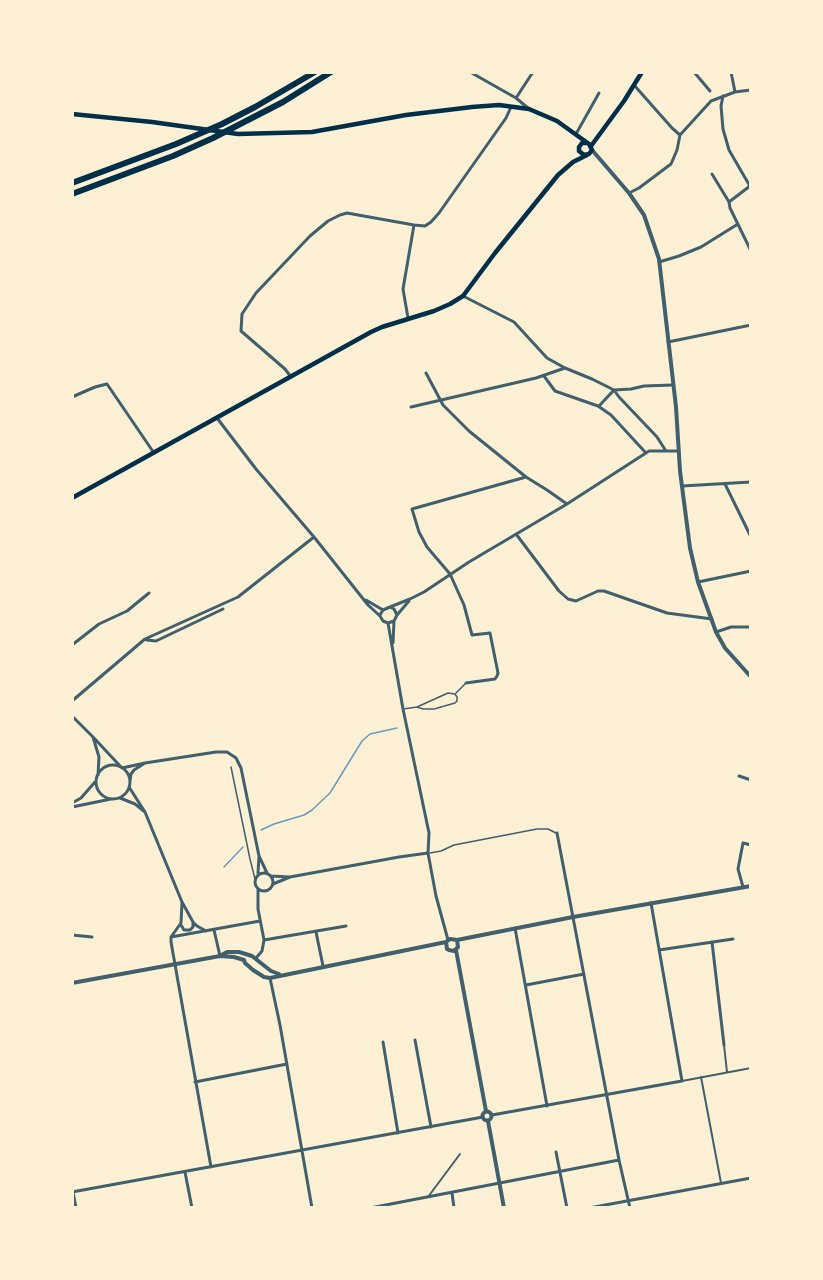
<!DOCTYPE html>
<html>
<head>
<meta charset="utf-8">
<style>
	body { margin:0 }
	#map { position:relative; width:823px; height:1280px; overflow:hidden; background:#fdf0d5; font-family:Mulish,sans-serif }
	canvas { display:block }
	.frame { position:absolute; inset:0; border:74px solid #fdf0d5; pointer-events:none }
</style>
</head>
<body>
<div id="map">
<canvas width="823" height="1280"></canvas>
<div class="frame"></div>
</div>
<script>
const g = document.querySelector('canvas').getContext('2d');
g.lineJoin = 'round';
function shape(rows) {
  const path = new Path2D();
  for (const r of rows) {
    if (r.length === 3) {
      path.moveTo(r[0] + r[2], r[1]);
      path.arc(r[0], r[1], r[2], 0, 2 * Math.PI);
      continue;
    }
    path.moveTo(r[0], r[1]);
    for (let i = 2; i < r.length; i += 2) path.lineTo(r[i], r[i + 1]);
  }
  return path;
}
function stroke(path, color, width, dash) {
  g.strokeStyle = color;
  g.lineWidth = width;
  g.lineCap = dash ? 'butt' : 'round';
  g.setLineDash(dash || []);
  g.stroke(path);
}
stroke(shape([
	[261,830,274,824,304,815,312,810,330,793,362,741,370,734,397,728],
	[224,867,243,847]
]), '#669bbc', 1.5);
stroke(shape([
	[456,693,465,684],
	[403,709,417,707,448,693,455,694,457,697,457,701,455,703,434,709,423,709,417,707],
	[231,767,250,859,255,879],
	[430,853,441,851,454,845,537,829,548,829,556,833]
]), '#3f606c', 1.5);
stroke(shape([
	[724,1045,727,1072],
	[701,1077,721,1183],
	[682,1081,751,1068],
	[428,1197,460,1154]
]), '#3f606c', 2);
stroke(shape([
	[470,72,516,98,528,108],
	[694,72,710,91],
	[731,72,735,92],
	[634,85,672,128,680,135],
	[723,96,721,106,723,129,729,150,751,188],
	[516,98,533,72],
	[576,134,599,93],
	[712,174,729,202],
	[750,186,729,202,730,208,751,251],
	[629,193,639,188,671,164,677,150,680,135,711,101,735,92,751,90],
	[659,262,679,256,701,247,738,224],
	[463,296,514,322,547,358,565,368,592,379,614,390,619,397,657,437,666,451],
	[408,318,403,289,414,225,425,226,431,222,439,213,506,118,511,107],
	[668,342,751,325],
	[426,373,443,405,469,431,526,477,547,490,567,504],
	[544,376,555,391,598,406,611,415,646,453],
	[291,377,285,369,241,331,242,314,256,293,310,236,328,221,340,215,347,213,414,225],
	[614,390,631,389,644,386,673,385],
	[72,397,95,387,107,384,154,453],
	[599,406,614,390],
	[411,407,536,378,565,368],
	[217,418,256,469,314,537,368,605,380,616,383,621,388,623,394,621,397,615,409,601],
	[725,484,751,537],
	[682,486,751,482],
	[516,534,559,591,568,599,576,601,598,591,604,591,667,613,712,619],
	[698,582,751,571],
	[366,600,383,610],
	[390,607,410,599,424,592,469,562,567,504,649,451,679,451],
	[380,615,383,610,390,607,394,609,397,615],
	[388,623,403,709,429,833,428,853,436,896,448,940],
	[716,632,731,627,751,627],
	[147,640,156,641,223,609],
	[393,643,394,621],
	[72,645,99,624,127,611,149,593],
	[466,683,495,679,497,676,498,673,490,633,472,635,464,605,450,574,427,547,419,532,412,509,526,477],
	[72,701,145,639,238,597,314,537],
	[72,716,93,737],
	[145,763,216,752,227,752,236,758,241,768,259,856],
	[113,782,17],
	[98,775,99,757,93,737,122,768,145,763,134,770,131,774,130,781],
	[739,776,751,780],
	[120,798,135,804,145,812,129,787],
	[72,803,81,798,95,782],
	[72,807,111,799],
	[145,812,182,902,193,922,197,926,206,931],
	[557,833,619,1160,630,1208],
	[264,882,9],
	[258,873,259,856,267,873],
	[271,876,290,877,273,884],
	[290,877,399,857,428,853],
	[743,887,738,869,743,843,751,845],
	[182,902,181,923,171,937,171,942,211,1167],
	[181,925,184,930,190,930,193,927,193,923],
	[515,928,547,1106],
	[214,930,220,956],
	[316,932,323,966],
	[72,935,92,937],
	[171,937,260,921],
	[264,940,346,926],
	[712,942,724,1045],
	[659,950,733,939],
	[256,958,262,951,264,940,258,909,258,890],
	[270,978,280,1025,312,1208],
	[526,985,584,974],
	[415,1040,431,1127],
	[383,1042,398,1133],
	[195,1082,287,1064],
	[492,1115,682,1081,651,903],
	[556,1152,567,1208],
	[185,1172,192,1208],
	[72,1192,483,1117],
	[73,1192,76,1208],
	[452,1193,454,1208],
	[370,1208,619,1160],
	[589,1208,751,1178]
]), '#3f606c', 3);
stroke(shape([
	[592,150,629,193,644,215,659,259,676,407,680,471,690,548,698,582,716,632,725,648,751,677],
	[446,942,450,939,457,940,573,917,751,886],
	[446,942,447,949,449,950,454,951,458,947,457,940],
	[456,950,486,1111],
	[220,956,234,957,244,960,245,963,253,970,264,977,270,978,446,942],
	[72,983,220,956,227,952,239,952,252,956,271,971,279,974],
	[487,1116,4.5],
	[488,1121,504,1208]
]), '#3f606c', 4);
stroke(shape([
	[72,114,152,122,238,134,312,132,406,115,472,107,499,105,529,109,557,121,589,144,592,150,589,154,584,155,579,151,579,147,582,143,586,143],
	[591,146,624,101,642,72],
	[72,498,371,332,382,327,434,311,450,304,463,296,495,253,558,175,573,162,587,155]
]), '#003049', 4.5);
stroke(shape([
	[72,183,176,144,222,124,255,107,315,72],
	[72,194,173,156,213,138,283,102,331,72]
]), '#003049', 6);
</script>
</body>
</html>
